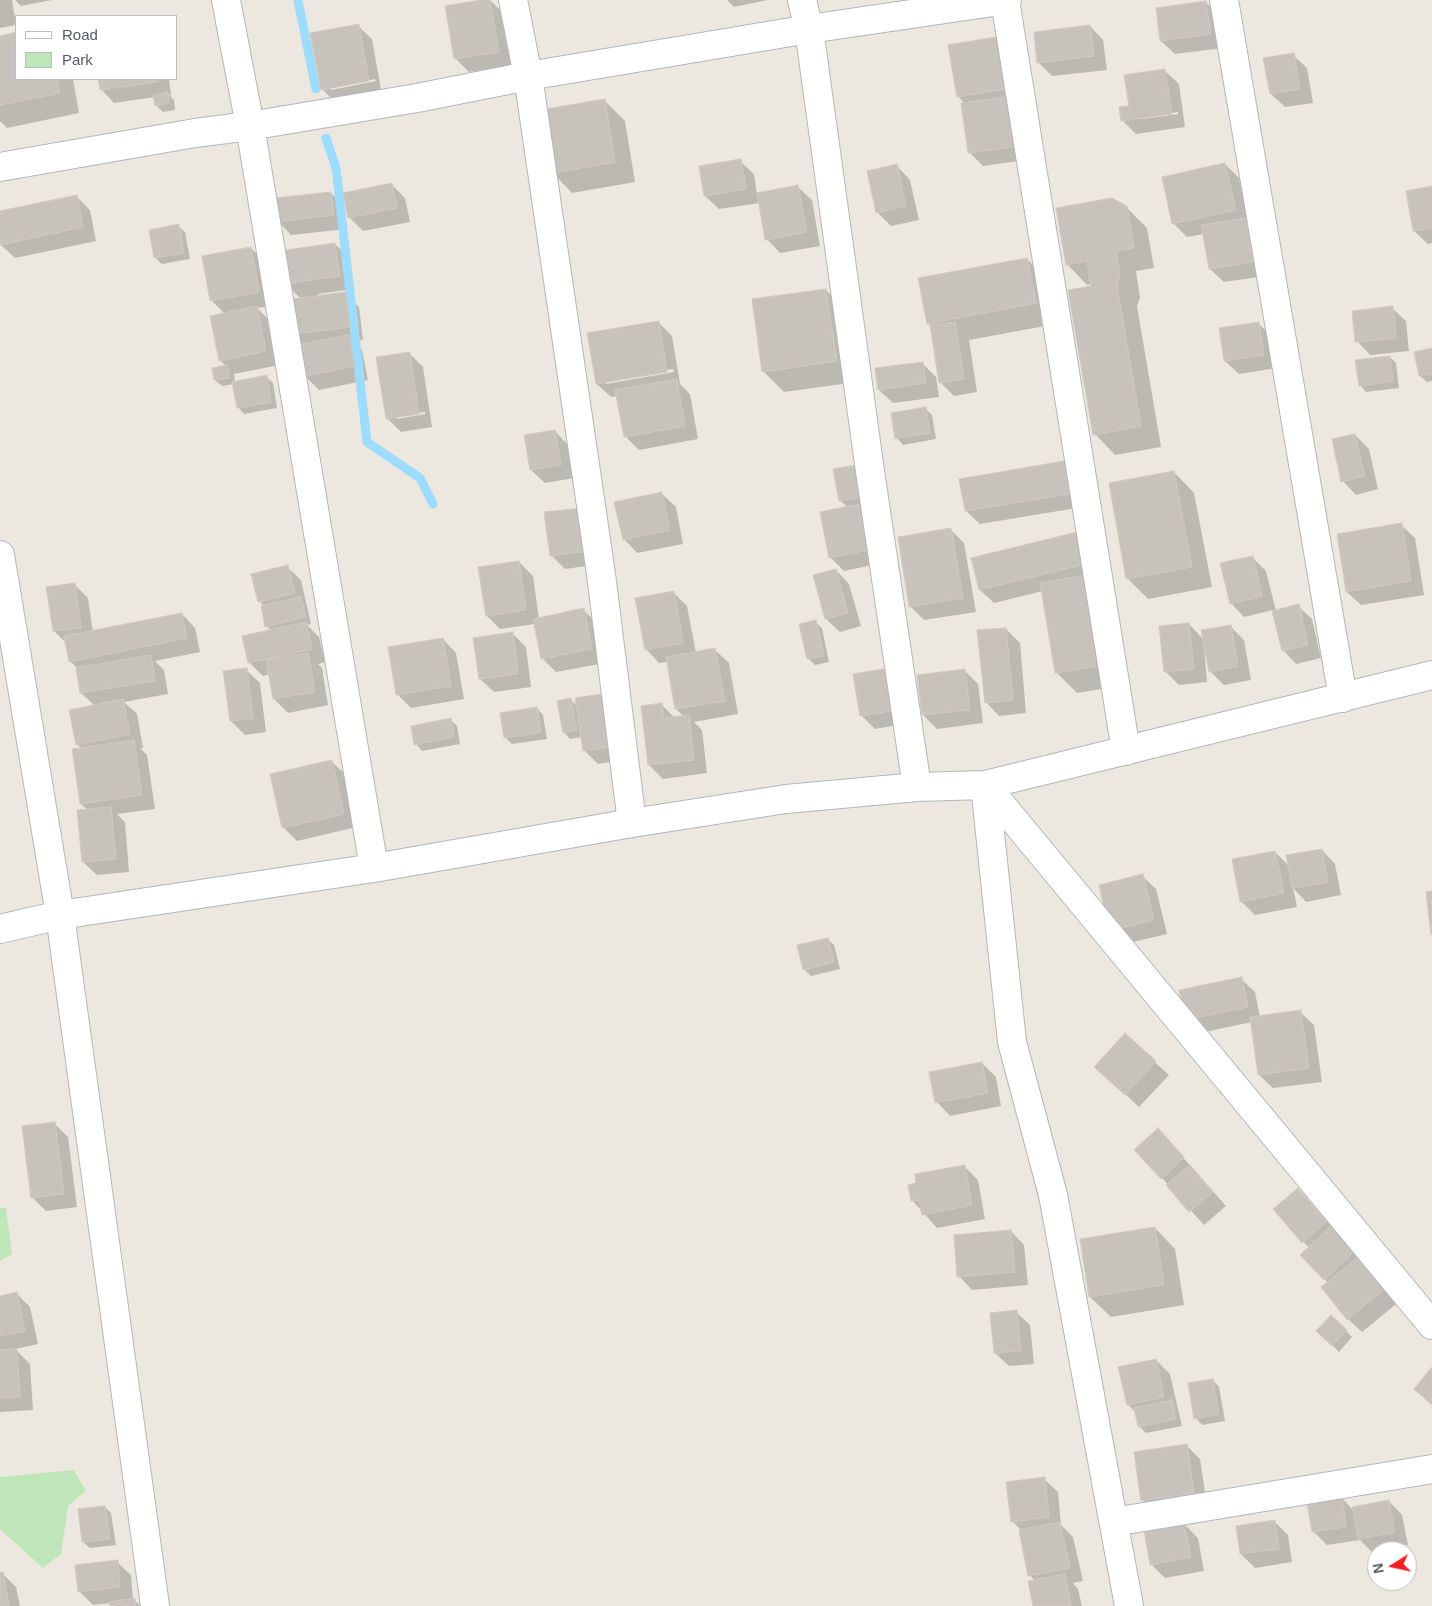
<!DOCTYPE html>
<html>
<head>
<meta charset="utf-8">
<style>
	body { margin:0 }
	#map { position:relative; width:1432px; height:1606px; overflow:hidden; background:#ece8df; font-family:Helvetica,sans-serif }
	canvas { display:block }
	.legend { position:absolute; left:15px; top:15px; width:162px; height:65px; box-sizing:border-box; background:#fff; border:1px solid #bcbec0; margin:0; padding:6px 9px; list-style:none; font-size:15px; color:#585d61 }
	.legend li { display:flex; align-items:center; gap:10px; height:25px }
	.legend b { width:25px; border:1px solid #bcbec0 }
	.north { position:absolute; left:1367px; top:1541px; width:50px; height:50px; box-sizing:border-box; background:#fff; border:1px solid #bcbec0; border-radius:50%; rotate:260deg; font-size:14px; font-weight:700; line-height:20px; text-align:center; color:#585d61 }
	.north::after { content:''; display:block; margin:auto; width:18px; height:22px; background:#f22023; clip-path:polygon(50% 0,100% 100%,50% 72%,0 100%) }
</style>
</head>
<body>
<div id="map">
<canvas width="1432" height="1606"></canvas>
<ul class="legend">
<li><b style="height:6px;background:#fff"></b>Road</li>
<li><b style="height:14px;background:#bee6b9"></b>Park</li>
</ul>
<div class="north">N</div>
</div>
<script>
const g = document.querySelector('canvas').getContext('2d');
g.lineJoin = 'round';
function paint(path, color) {
  g.fillStyle = color;
  g.fill(path, 'evenodd');
}
function shape(rows) {
  const path = new Path2D();
  for (const r of rows) {
    path.moveTo(r[0], r[1]);
    for (let i = 2; i < r.length; i += 2) path.lineTo(r[i], r[i + 1]);
  }
  return path;
}
function stroke(path, color, width, dash) {
  g.strokeStyle = color;
  g.lineWidth = width;
  g.lineCap = dash ? 'butt' : 'round';
  g.setLineDash(dash || []);
  g.stroke(path);
}
paint(shape([
	[0,1208,6,1208,12,1254,0,1261],
	[74,1470,86,1491,68,1506,61,1554,43,1568,0,1529,0,1477]
]), '#bee6b9');
paint(shape([
	[0,0,12,0,16,25,0,28],
	[15,0,52,0,21,6],
	[490,0,503,13,512,65,469,72,455,58],
	[727,0,768,0,734,7],
	[1206,2,1220,16,1224,48,1175,54,1161,41],
	[358,26,372,39,382,95,336,103,322,89],
	[375,79,376,81,331,90,331,87],
	[1090,26,1103,40,1107,70,1052,76,1038,62],
	[16,34,16,79,73,79,79,113,7,128,0,121,0,37],
	[995,38,1009,52,1033,159,983,166,969,152,965,104,958,96],
	[1293,55,1307,68,1313,103,1285,107,1271,94],
	[1165,71,1179,84,1185,127,1136,134,1122,120,1130,107],
	[1178,112,1178,114,1142,119,1142,117],
	[99,79,169,79,171,95,169,95,174,100,175,110,163,112,156,105,155,97,114,103,101,89],
	[604,100,625,121,635,182,572,193,552,172],
	[740,161,754,174,757,194,798,187,812,200,820,246,780,253,767,239,760,203,719,209,705,196],
	[1225,164,1239,178,1249,223,1266,276,1224,282,1210,269,1204,234,1187,237,1174,224,1164,178],
	[897,166,910,180,919,220,891,226,877,212],
	[391,184,405,198,410,222,363,231,349,217],
	[1432,187,1432,243,1428,244,1414,231],
	[331,193,344,207,347,229,291,235,278,221],
	[76,196,90,210,96,241,15,258,1,245,0,213],
	[1126,207,1147,228,1154,268,1136,271,1140,297,1137,306,1161,447,1115,455,1095,434,1092,284,1087,285,1067,264],
	[178,226,185,232,190,259,162,264,155,258],
	[335,244,349,258,353,289,318,294,318,297,345,293,359,307,363,340,354,341,362,350,368,380,319,390,305,376,289,334,301,299,286,284],
	[251,248,264,262,272,306,257,308,270,321,279,365,234,374,235,382,266,377,273,383,277,408,244,414,238,407,234,384,222,386,215,380,226,366,220,360,225,314,212,301],
	[1027,259,1047,280,1056,324,969,340,977,392,954,396,940,382,932,327,928,323],
	[826,290,846,311,857,382,784,392,763,371],
	[1392,308,1406,321,1409,351,1370,355,1357,341],
	[658,322,672,336,680,384,690,394,698,439,639,450,625,436,618,396,611,397,597,384],
	[673,369,674,372,606,384,606,381],
	[1258,323,1272,337,1277,368,1239,374,1225,361],
	[1432,349,1432,381,1427,382,1420,376,1415,353],
	[409,353,423,367,432,427,401,432,387,418],
	[425,412,425,414,397,419,397,416],
	[1390,357,1396,363,1399,388,1366,392,1360,385],
	[922,363,936,377,939,397,893,403,879,390],
	[925,408,932,415,936,439,903,445,897,438],
	[555,431,568,445,574,478,545,483,531,470],
	[1355,435,1369,449,1378,489,1356,495,1343,481],
	[1070,461,1089,506,980,524,966,511],
	[861,466,887,562,844,571,830,557,848,508,840,500],
	[1174,472,1194,493,1212,587,1148,599,1127,578],
	[662,494,676,507,683,544,637,553,624,539],
	[583,509,602,564,565,569,551,555],
	[1401,525,1415,538,1424,595,1361,605,1347,592],
	[951,530,964,543,976,612,924,620,910,606],
	[1081,532,1126,685,1077,693,1056,672,1043,591,994,603,980,590],
	[1252,557,1266,571,1276,611,1298,606,1312,619,1321,658,1296,664,1283,650,1273,610,1244,617,1231,603],
	[519,562,533,576,539,619,583,610,597,623,605,663,556,672,542,658,535,624,500,629,487,616],
	[287,567,301,580,311,624,307,625,319,637,325,662,318,664,322,668,328,705,288,713,274,699,270,674,263,676,249,662,271,630,266,626,265,607,259,601],
	[836,570,849,584,861,626,840,632,826,619],
	[74,584,88,598,93,632,182,614,195,628,200,652,155,661,164,670,168,694,124,702,137,714,143,748,140,748,147,755,155,809,117,814,125,822,129,872,97,875,83,862,88,810,81,804,82,749,77,744,95,706,81,693,77,668,70,661,67,644,54,631],
	[673,592,687,606,696,653,715,650,729,663,738,714,694,722,702,730,707,773,663,779,649,765,642,707,662,705,675,718,684,717,676,709,668,662,659,663,646,649],
	[815,622,822,628,829,662,815,665,808,658],
	[1189,624,1204,640,1230,626,1244,640,1251,680,1224,685,1210,671,1206,647,1204,647,1207,682,1179,685,1165,671],
	[1006,629,1020,643,1026,713,999,716,986,702],
	[512,633,526,647,531,687,494,692,480,679],
	[443,639,456,653,464,699,411,708,398,695],
	[246,670,260,683,266,732,245,735,231,721],
	[964,670,978,684,983,723,937,729,923,715],
	[855,675,910,723,875,729,861,715],
	[571,700,578,707,629,759,598,764,584,750,582,737,570,739,564,732],
	[537,708,543,715,547,739,512,744,506,738,502,714],
	[450,719,457,726,460,744,422,751,416,744],
	[332,762,346,775,357,827,297,841,283,827],
	[1322,850,1335,864,1341,895,1306,902,1293,888,1297,907,1255,915,1241,901,1275,852,1289,866],
	[1142,876,1156,889,1167,934,1124,944,1111,930],
	[827,939,834,945,840,969,811,976,804,969],
	[1241,979,1255,992,1260,1017,1300,1012,1314,1025,1322,1082,1273,1088,1259,1075,1252,1022,1200,1033,1186,1019],
	[1125,1035,1169,1075,1139,1107,1110,1080],
	[982,1063,996,1077,1001,1106,950,1116,937,1102],
	[54,1123,68,1137,77,1207,46,1211,32,1197],
	[1171,1144,1226,1206,1204,1225,1162,1178],
	[964,1166,978,1180,985,1219,937,1228,912,1200],
	[1311,1204,1400,1301,1362,1332,1348,1319,1328,1283,1302,1255,1309,1248,1275,1209],
	[1155,1228,1175,1249,1184,1305,1111,1317,1090,1297],
	[1011,1231,1024,1245,1028,1285,972,1290,959,1276],
	[17,1294,30,1307,38,1344,15,1349,30,1364,33,1410,0,1412,0,1351,2,1351,0,1349,0,1297],
	[1016,1312,1030,1325,1034,1364,1009,1366,995,1353],
	[1318,1331,1346,1331,1352,1337,1339,1352],
	[1156,1360,1170,1374,1182,1426,1146,1433,1139,1426,1136,1413,1128,1404],
	[1213,1380,1219,1387,1225,1421,1202,1425,1196,1418],
	[1187,1446,1200,1459,1207,1506,1156,1514,1143,1500],
	[1044,1479,1058,1492,1061,1525,1073,1537,1083,1581,1073,1583,1078,1589,1082,1606,1034,1606,1035,1581,1030,1575,1022,1531,1012,1521],
	[1342,1498,1352,1509,1389,1501,1402,1515,1408,1545,1373,1553,1360,1540,1327,1545,1313,1531],
	[105,1507,111,1513,116,1545,90,1548,83,1542],
	[1274,1521,1288,1535,1292,1562,1255,1568,1241,1554,1237,1527],
	[1184,1524,1198,1538,1204,1571,1165,1578,1151,1564],
	[117,1562,131,1575,133,1599,141,1606,111,1606,111,1603,93,1605,79,1591],
	[0,1574,3,1574,16,1587,20,1606,0,1606]
]), '#0003');
stroke(shape([
	[298,0,316,89],
	[326,138,336,168,367,442,420,478,433,504]
]), '#9cddff', 9);
const building = shape([
	[481,0,490,0,499,52,454,59,445,6,481,0],
	[1206,1,1211,34,1160,41,1156,8,1206,1],
	[359,24,369,81,321,90,310,33,359,24],
	[1090,25,1094,56,1037,63,1034,32,1090,25],
	[16,32,16,79,57,79,60,93,0,105,0,36,16,32],
	[996,37,1005,89,957,97,948,45,996,37],
	[1294,53,1300,89,1270,94,1263,58,1294,53],
	[1165,69,1172,114,1121,121,1119,107,1129,106,1124,75,1165,69],
	[98,79,158,79,158,82,100,90,98,79],
	[168,92,169,103,155,106,153,95,168,92],
	[1013,96,1020,146,968,153,961,103,1013,96],
	[605,99,615,162,551,173,540,110,605,99],
	[741,159,746,189,704,196,699,166,741,159],
	[1225,163,1236,210,1172,224,1162,177,1225,163],
	[897,164,906,206,876,213,867,171,897,164],
	[392,183,397,208,348,218,343,193,392,183],
	[798,185,807,232,765,240,757,193,798,185],
	[1432,186,1432,228,1413,231,1406,191,1432,186],
	[331,192,334,215,276,222,274,198,331,192],
	[77,195,83,227,0,245,0,211,77,195],
	[1112,198,1127,206,1134,248,1116,251,1120,276,1117,285,1141,426,1093,435,1068,290,1091,286,1087,261,1066,265,1056,208,1112,198],
	[1246,218,1253,262,1209,269,1201,225,1246,218],
	[179,224,184,253,154,258,149,230,179,224],
	[335,243,340,276,284,284,280,251,335,243],
	[251,247,259,292,210,301,202,256,251,247],
	[1027,258,1036,303,927,324,918,278,1027,258],
	[826,289,837,361,762,372,752,299,826,289],
	[346,292,350,327,288,335,283,300,346,292],
	[257,306,266,351,219,361,210,316,257,306],
	[1393,306,1396,338,1355,342,1352,311,1393,306],
	[659,321,667,372,596,384,587,333,659,321],
	[955,322,964,379,939,383,930,325,955,322],
	[1259,322,1264,355,1224,361,1219,328,1259,322],
	[349,335,355,366,304,376,298,345,349,335],
	[1432,348,1432,374,1419,376,1414,352,1432,348],
	[410,352,419,414,386,419,376,357,410,352],
	[1390,356,1393,381,1359,386,1355,360,1390,356],
	[923,362,926,383,878,390,875,368,923,362],
	[227,365,230,378,214,380,212,368,227,365],
	[267,375,271,402,237,408,232,382,267,375],
	[677,379,685,426,624,437,615,390,677,379],
	[926,407,930,433,895,439,891,413,926,407],
	[555,430,561,465,530,470,524,435,555,430],
	[1355,434,1365,476,1341,482,1332,439,1355,434],
	[1070,460,1076,493,965,511,959,479,1070,460],
	[862,464,867,496,839,501,833,469,862,464],
	[1174,471,1192,567,1126,579,1109,483,1174,471],
	[662,492,670,530,623,540,614,502,662,492],
	[865,503,874,549,829,558,820,512,865,503],
	[583,508,589,551,550,556,544,512,583,508],
	[1402,523,1411,581,1346,592,1337,534,1402,523],
	[951,528,963,598,909,607,898,537,951,528],
	[1081,531,1090,563,979,590,971,558,1081,531],
	[1253,556,1262,596,1230,604,1220,563,1253,556],
	[519,561,526,610,486,616,478,567,519,561],
	[288,565,295,593,258,602,251,574,288,565],
	[836,569,848,613,825,619,813,575,836,569],
	[1092,574,1107,664,1055,673,1040,583,1092,574],
	[75,583,81,628,53,631,46,587,75,583],
	[674,591,683,643,645,650,635,598,674,591],
	[301,597,306,617,265,627,261,606,301,597],
	[1299,604,1308,645,1282,651,1272,611,1299,604],
	[584,608,592,649,541,659,533,619,584,608],
	[182,613,187,638,69,662,64,636,182,613],
	[816,620,824,656,807,659,799,624,816,620],
	[306,622,312,649,248,663,242,636,306,622],
	[1189,623,1194,669,1164,672,1159,626,1189,623],
	[1231,625,1238,666,1209,672,1201,630,1231,625],
	[1006,628,1013,700,985,703,977,630,1006,628],
	[513,632,518,674,479,679,473,638,513,632],
	[443,638,451,686,396,695,388,647,443,638],
	[715,648,725,701,675,709,666,657,715,648],
	[308,653,315,692,273,699,266,660,308,653],
	[151,655,155,681,80,693,76,668,151,655],
	[247,668,253,719,230,721,223,671,247,668],
	[890,668,897,710,860,716,853,674,890,668],
	[965,669,970,710,922,715,917,675,965,669],
	[609,693,616,746,583,751,575,698,609,693],
	[571,698,577,730,563,733,557,701,571,698],
	[123,699,130,734,76,745,69,710,123,699],
	[662,703,664,718,689,715,694,760,648,765,641,706,662,703],
	[537,707,541,732,504,738,500,713,537,707],
	[451,718,454,737,414,745,411,726,451,718],
	[134,740,142,795,80,804,72,749,134,740],
	[332,760,344,814,282,828,270,774,332,760],
	[111,807,116,859,82,862,77,810,111,807],
	[1322,849,1328,882,1292,888,1286,855,1322,849],
	[1275,851,1284,893,1240,902,1232,859,1275,851],
	[1143,874,1154,920,1109,931,1099,885,1143,874],
	[1432,891,1432,934,1431,935,1426,892,1432,891],
	[828,938,834,962,803,970,797,945,828,938],
	[1242,977,1248,1007,1185,1020,1179,990,1242,977],
	[1301,1010,1309,1068,1258,1075,1250,1017,1301,1010],
	[1125,1033,1156,1061,1125,1095,1094,1067,1125,1033],
	[982,1062,988,1093,935,1103,929,1072,982,1062],
	[55,1122,64,1194,31,1198,22,1126,55,1122],
	[1158,1128,1184,1157,1161,1179,1134,1150,1158,1128],
	[965,1165,972,1205,922,1215,919,1200,911,1201,908,1185,916,1183,915,1174,965,1165],
	[1190,1165,1213,1192,1189,1212,1166,1185,1190,1165],
	[1298,1188,1327,1222,1302,1243,1273,1209,1298,1188],
	[1333,1224,1357,1249,1324,1280,1300,1255,1333,1224],
	[1155,1227,1164,1285,1089,1297,1080,1239,1155,1227],
	[1011,1230,1015,1272,957,1277,954,1235,1011,1230],
	[1361,1255,1387,1287,1347,1320,1321,1287,1361,1255],
	[17,1292,25,1331,0,1336,0,1296,17,1292],
	[1017,1310,1021,1351,994,1353,990,1313,1017,1310],
	[1331,1315,1347,1330,1332,1346,1316,1331,1331,1315],
	[17,1349,20,1397,0,1398,0,1350,17,1349],
	[1156,1359,1164,1397,1127,1405,1118,1367,1156,1359],
	[1432,1367,1432,1405,1414,1389,1432,1367],
	[1213,1379,1219,1414,1194,1419,1188,1383,1213,1379],
	[1172,1400,1176,1419,1138,1427,1134,1408,1172,1400],
	[1187,1444,1194,1493,1141,1501,1134,1452,1187,1444],
	[1045,1477,1049,1517,1011,1522,1006,1482,1045,1477],
	[1342,1497,1346,1527,1312,1532,1307,1502,1342,1497],
	[1389,1500,1395,1532,1358,1539,1352,1507,1389,1500],
	[105,1506,110,1539,82,1542,78,1509,105,1506],
	[1275,1520,1279,1549,1240,1554,1236,1526,1275,1520],
	[1060,1522,1070,1568,1028,1576,1019,1530,1060,1522],
	[1184,1523,1191,1557,1150,1565,1144,1530,1184,1523],
	[118,1560,120,1587,78,1592,75,1565,118,1560],
	[3,1572,9,1606,0,1606,0,1573,3,1572],
	[1065,1574,1071,1606,1033,1606,1028,1581,1065,1574],
	[135,1598,136,1606,110,1606,109,1602,135,1598]
]);
paint(building, '#c7c3bc');
stroke(building, '#d1c9bd', 1);
const minor = shape([
	[226,0,250,126,374,868],
	[513,0,528,76,601,574,632,823],
	[802,0,809,29,870,471,917,787],
	[1005,0,1126,751],
	[1224,0,1343,698],
	[0,167,195,133,250,126,417,98,528,76,809,29,1007,0],
	[0,555,60,915,155,1606],
	[985,785,1012,1042,1053,1195,1129,1606],
	[985,785,1432,1325],
	[0,929,60,915,374,868,632,823,786,799,917,787,985,785,1432,675],
	[1114,1522,1432,1469]
]);
stroke(minor, '#b2b7bb', 30);
stroke(minor, '#fff', 28);
</script>
</body>
</html>
